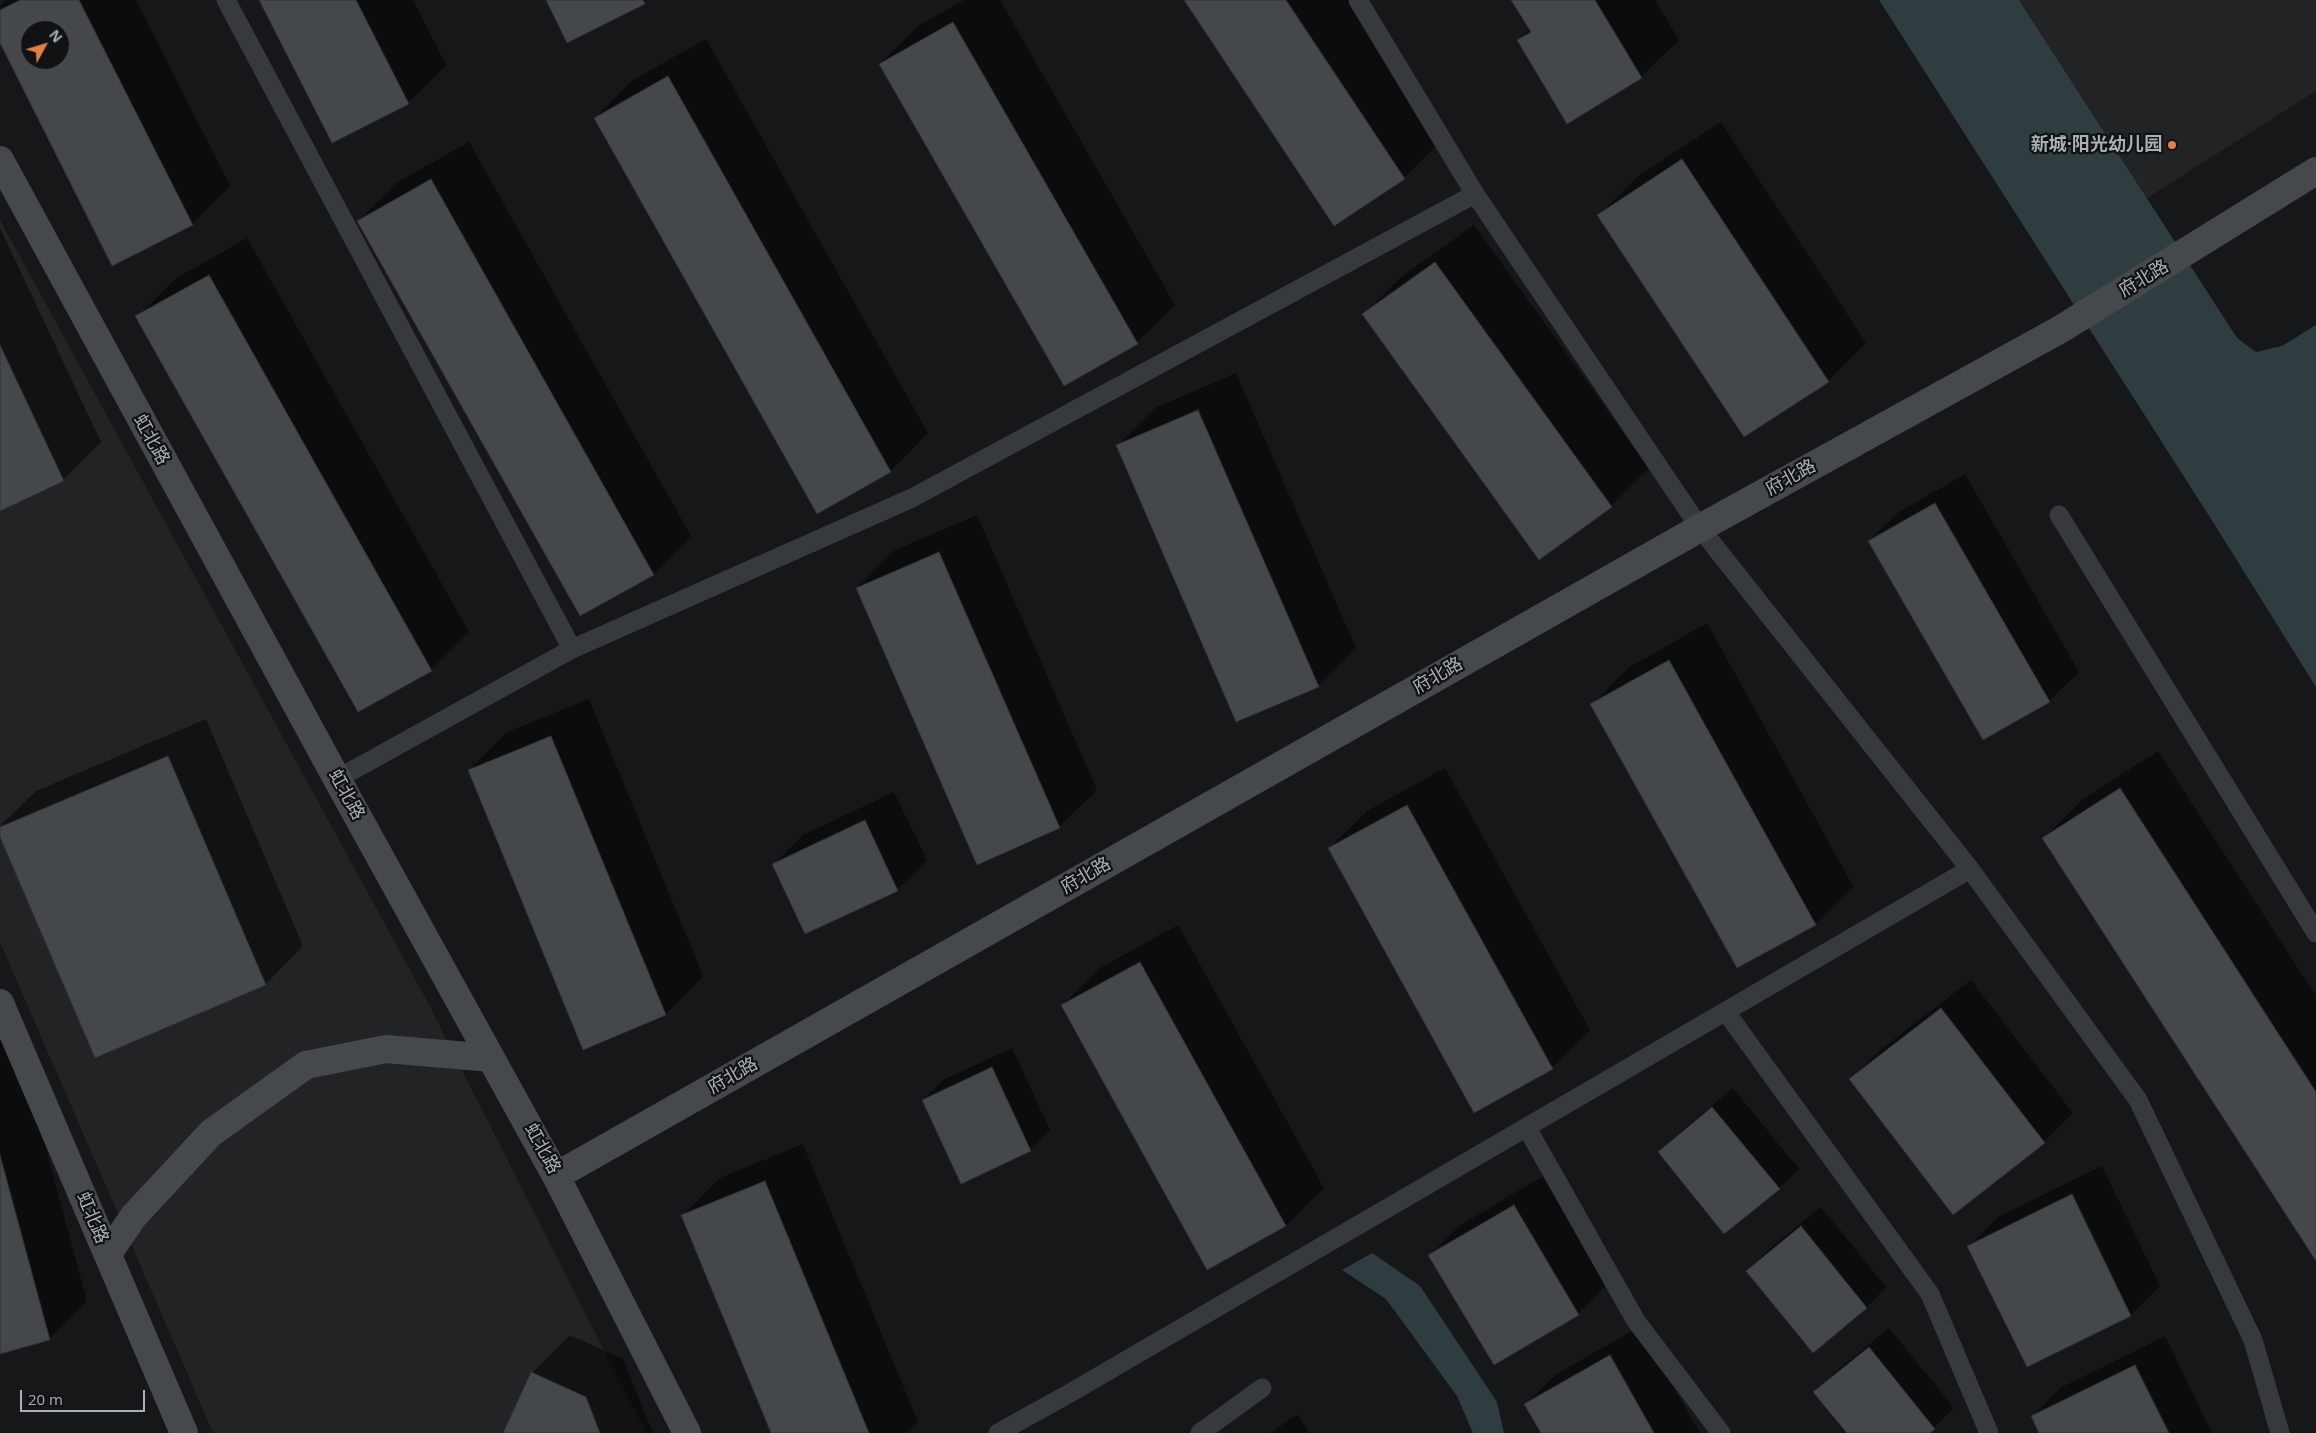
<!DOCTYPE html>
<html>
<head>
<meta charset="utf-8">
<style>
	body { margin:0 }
	#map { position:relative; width:2316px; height:1433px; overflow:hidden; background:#161718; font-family:"Open Sans",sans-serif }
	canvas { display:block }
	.north { position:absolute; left:20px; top:20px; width:50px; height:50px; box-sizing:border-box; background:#111213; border:1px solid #4e5255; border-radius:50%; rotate:51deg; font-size:14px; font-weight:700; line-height:20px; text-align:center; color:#a9b1b7 }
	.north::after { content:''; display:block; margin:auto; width:18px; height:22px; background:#e27f44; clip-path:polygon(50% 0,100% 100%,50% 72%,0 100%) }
	.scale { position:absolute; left:20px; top:1390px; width:125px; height:22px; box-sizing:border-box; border:2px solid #a9b1b7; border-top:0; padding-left:6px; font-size:15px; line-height:18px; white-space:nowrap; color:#a9b1b7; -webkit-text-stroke:4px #111213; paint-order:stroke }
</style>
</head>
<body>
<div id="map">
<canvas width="2316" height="1433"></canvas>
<div class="north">N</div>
<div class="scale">20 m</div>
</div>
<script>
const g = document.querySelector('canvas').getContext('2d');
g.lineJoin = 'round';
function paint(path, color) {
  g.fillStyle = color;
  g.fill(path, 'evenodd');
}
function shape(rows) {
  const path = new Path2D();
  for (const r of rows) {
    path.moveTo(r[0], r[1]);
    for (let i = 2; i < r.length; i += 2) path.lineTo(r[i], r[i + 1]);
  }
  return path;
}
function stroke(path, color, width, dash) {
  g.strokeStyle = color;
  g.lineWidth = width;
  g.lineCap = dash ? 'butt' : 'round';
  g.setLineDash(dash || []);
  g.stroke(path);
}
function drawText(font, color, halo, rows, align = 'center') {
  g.font = font + ' "Open Sans","Noto Sans SC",sans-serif';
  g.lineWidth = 4.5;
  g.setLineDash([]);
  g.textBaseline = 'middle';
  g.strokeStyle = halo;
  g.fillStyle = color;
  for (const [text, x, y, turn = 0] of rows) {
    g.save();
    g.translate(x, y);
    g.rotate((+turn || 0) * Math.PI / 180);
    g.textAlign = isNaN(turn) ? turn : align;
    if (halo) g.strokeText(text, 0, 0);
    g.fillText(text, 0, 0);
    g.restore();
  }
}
paint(shape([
	[2019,0,2316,0,2316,91,2147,198],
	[0,220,427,1001,646,1433,214,1433,211,1428,0,942]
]), '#222325');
paint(shape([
	[1879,0,2019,0,2237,338,2256,352,2282,346,2316,325,2316,687,2213,522],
	[1372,1253,1420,1286,1497,1402,1504,1433,1473,1433,1457,1396,1386,1299,1342,1270]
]), '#303d40');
paint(shape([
	[6,0,136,0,230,186,192,224,113,264,0,40,0,6],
	[30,30,60,30,60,60,30,60],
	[261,0,413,0,446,65,408,103],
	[964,0,1000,0,1175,305,1137,342,880,64,918,26],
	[1185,0,1349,0,1442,140,1404,178],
	[1513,0,1655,0,1679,40,1641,77,1518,40,1530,29],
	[706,39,928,433,891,471,818,512,595,118,633,80],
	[1721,122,1866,343,1828,381,1744,435,1599,215,1637,177],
	[469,142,691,536,654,574,581,615,359,221,396,183],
	[1474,225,1649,468,1611,506,1364,314,1401,277],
	[0,228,101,442,63,480,0,510],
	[247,238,469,632,431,670,359,710,137,317,175,279],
	[1236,373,1356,648,1318,685,1117,446,1155,408],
	[1965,474,2079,672,2049,701,1869,541,1899,512],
	[977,515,1097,790,1059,827,857,588,895,550],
	[1707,623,1853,886,1815,924,1738,967,1592,704,1630,667],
	[589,699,703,976,666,1014,584,1048,469,770,507,732],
	[206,719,303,946,266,984,0,833,0,826,36,791],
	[2158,751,2316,996,2316,1259,2044,838,2082,800],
	[1445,768,1590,1030,1552,1068,1329,848,1367,811],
	[894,792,927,860,897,890,774,864,803,835],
	[1178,925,1324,1188,1286,1225,1208,1268,1063,1005,1100,968],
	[1971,980,2073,1113,2044,1142,1850,1080,1880,1050],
	[9,1012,87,1301,49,1339,0,1352,0,1014],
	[1012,1048,1050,1130,1031,1150,923,1100,943,1080],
	[1733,1088,1799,1169,1779,1188,1659,1152,1679,1133],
	[803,1144,918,1422,906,1433,773,1433,683,1215,720,1178],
	[2102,1166,2160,1286,2131,1315,2028,1365,1969,1246,1998,1217],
	[1543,1176,1607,1284,1578,1314,1430,1255,1459,1226],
	[1821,1207,1886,1287,1867,1307,1813,1351,1747,1271,1767,1251],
	[1639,1327,1700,1433,1542,1433,1526,1404,1555,1375],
	[1889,1328,1954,1408,1928,1433,1849,1433,1815,1392,1835,1372],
	[570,1335,623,1359,653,1433,504,1433,532,1373],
	[2165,1336,2212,1433,2041,1433,2032,1416,2062,1387],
	[1297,1414,1310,1433,1271,1433]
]), '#0007');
const building = shape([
	[20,0,79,0,193,225,112,266,0,43,0,10,20,0],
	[30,30,60,30,60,60,30,60,30,30],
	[259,0,356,0,409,104,332,143,259,0],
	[546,0,643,0,645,4,567,43,546,0],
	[1184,0,1286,0,1405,179,1334,226,1184,0],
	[1511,0,1595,0,1642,78,1567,124,1517,40,1531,32,1511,0],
	[953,22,1138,344,1064,386,879,64,953,22],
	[668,76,891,472,817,514,594,118,668,76],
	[1682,159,1829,382,1744,437,1597,215,1682,159],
	[431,179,654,575,580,616,357,221,431,179],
	[1435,262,1612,507,1539,560,1362,314,1435,262],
	[209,275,432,671,358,712,135,316,209,275],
	[0,345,64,481,0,511,0,345],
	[1198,410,1319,687,1236,722,1116,445,1198,410],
	[1935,503,2050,702,1983,740,1868,541,1935,503],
	[939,552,1060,828,977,865,856,588,939,552],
	[1669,660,1816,925,1737,968,1590,704,1669,660],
	[551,736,666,1015,583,1050,468,770,551,736],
	[168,756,266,985,95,1058,0,837,0,827,168,756],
	[2120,788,2316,1092,2316,1261,2042,838,2120,788],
	[1407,805,1553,1069,1474,1113,1328,848,1407,805],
	[865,820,898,891,805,934,772,864,865,820],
	[1140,962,1286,1226,1207,1270,1061,1005,1140,962],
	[1941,1008,2045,1143,1953,1215,1849,1079,1941,1008],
	[992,1067,1031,1151,961,1184,922,1100,992,1067],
	[1712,1107,1780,1189,1724,1234,1658,1152,1712,1107],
	[0,1155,50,1340,0,1354,0,1155],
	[765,1181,869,1433,771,1433,681,1215,765,1181],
	[2072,1194,2131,1316,2027,1367,1967,1246,2072,1194],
	[1514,1205,1579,1315,1494,1365,1428,1255,1514,1205],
	[1801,1226,1867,1308,1813,1353,1746,1271,1801,1226],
	[1869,1347,1935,1429,1930,1433,1847,1433,1813,1392,1869,1347],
	[1610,1355,1654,1433,1541,1433,1524,1404,1610,1355],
	[2135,1365,2169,1433,2039,1433,2031,1416,2135,1365],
	[531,1372,586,1397,600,1433,503,1433,531,1372]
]);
paint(building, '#45484b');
stroke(building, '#303134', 1);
stroke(shape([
	[226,0,572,649],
	[1358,0,1475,194,1700,528,1970,869,2138,1100,2253,1340,2280,1433],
	[2059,515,2316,933],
	[337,779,572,649,912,498,1475,194],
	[1726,1012,1930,1294,1989,1433],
	[1527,1128,1636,1321,1721,1433],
	[998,1433,1070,1393,1970,869],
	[1200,1433,1262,1388]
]), '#373a3c', 19);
stroke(shape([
	[0,160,337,779,556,1176,687,1433],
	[0,1003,184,1433],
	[556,1176,1700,528,2061,329,2316,171],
	[108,1254,133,1217,211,1133,306,1065,386,1049,491,1058]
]), '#46494c', 28);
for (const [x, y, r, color] of [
	[2172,145,5,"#e27f44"]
]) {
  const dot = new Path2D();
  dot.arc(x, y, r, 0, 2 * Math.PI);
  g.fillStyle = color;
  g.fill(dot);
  stroke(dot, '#111213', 2);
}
drawText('bold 18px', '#a9b1b7', '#111213', [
	["新城·阳光幼儿园",2162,145]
], 'right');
drawText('18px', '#a9b1b7', '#111213', [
	["府北路",2144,279,-31],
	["虹北路",151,440,61],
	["府北路",1791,478,-29],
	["府北路",1438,676,-30],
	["虹北路",346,795,61],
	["府北路",1086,876,-30],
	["府北路",733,1076,-30],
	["虹北路",542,1149,61],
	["虹北路",92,1218,67]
]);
</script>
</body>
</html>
